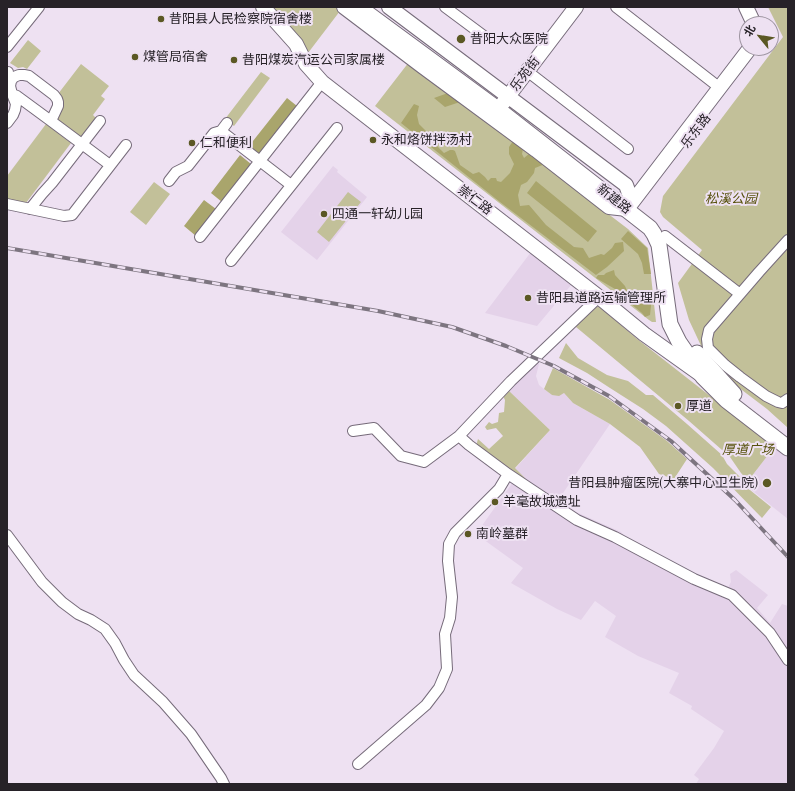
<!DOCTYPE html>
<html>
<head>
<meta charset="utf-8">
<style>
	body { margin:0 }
	#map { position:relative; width:795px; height:791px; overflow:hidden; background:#eee1f2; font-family:"Playfair Display","Noto Sans SC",serif }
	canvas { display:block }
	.frame { position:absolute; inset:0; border:8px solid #272228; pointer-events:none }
	.north { position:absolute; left:739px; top:16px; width:40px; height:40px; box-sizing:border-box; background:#eee1f2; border:1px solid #9e95a1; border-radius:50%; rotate:300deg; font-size:11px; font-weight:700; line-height:16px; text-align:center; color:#272228 }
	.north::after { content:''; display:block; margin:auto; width:14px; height:18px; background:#5b5824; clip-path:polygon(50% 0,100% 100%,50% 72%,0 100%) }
</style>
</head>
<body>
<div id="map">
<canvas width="795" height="791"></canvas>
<div class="frame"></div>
<div class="north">北</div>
</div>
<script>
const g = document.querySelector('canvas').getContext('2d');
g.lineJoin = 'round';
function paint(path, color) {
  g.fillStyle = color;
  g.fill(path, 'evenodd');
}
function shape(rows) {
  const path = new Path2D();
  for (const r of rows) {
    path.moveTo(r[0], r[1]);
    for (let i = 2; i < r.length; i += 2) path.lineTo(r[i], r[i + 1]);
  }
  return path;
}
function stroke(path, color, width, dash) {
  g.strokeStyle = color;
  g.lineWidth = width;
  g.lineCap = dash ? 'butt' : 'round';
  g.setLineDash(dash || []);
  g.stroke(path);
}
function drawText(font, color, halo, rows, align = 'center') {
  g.font = font + ' "Playfair Display","Noto Sans SC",serif';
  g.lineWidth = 4;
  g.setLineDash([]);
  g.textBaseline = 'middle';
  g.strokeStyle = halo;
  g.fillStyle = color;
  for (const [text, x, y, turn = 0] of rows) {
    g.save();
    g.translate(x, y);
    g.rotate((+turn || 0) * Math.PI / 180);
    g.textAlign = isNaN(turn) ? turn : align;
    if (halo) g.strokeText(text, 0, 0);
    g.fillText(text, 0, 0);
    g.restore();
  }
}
paint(shape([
	[333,166,338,170,337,172,367,197,317,260,281,232],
	[531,252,572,284,537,326,485,313],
	[536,362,539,364,536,376,539,385,544,389,552,395,564,393,573,403,610,424,559,499,576,512,621,532,631,543,727,589,731,582,730,574,736,570,768,595,757,608,770,623,782,604,788,606,788,784,696,784,699,779,694,775,714,748,724,731,691,709,692,706,669,693,679,673,638,656,605,637,616,616,595,601,581,620,557,609,511,583,523,568,476,534,513,482,520,487,526,479,515,469,550,430,508,390],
	[775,446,788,456,788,519,745,485]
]), '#e4d2e9');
paint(shape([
	[271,7,335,7,340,11,308,53],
	[768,7,788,7,788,428,767,409,734,384,703,350,689,320,678,283,702,250,663,217,660,212,663,196,783,37],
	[28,40,41,51,27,69,23,67,18,68,10,63],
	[409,62,628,229,648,248,656,322,652,322,649,320,375,106],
	[81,64,109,86,101,96,105,99,93,115,96,118,82,138,60,122,58,120,57,116,58,94],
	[261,72,270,78,234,126,225,119],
	[46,124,71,143,26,203,7,200,7,176],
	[154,182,170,194,146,225,130,212],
	[348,192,361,202,329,242,317,232],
	[599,306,636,338,751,428,775,446,748,481,741,473,730,457,689,421,576,327,577,323,594,308],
	[566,343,578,358,607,375,628,381,646,395,653,395,687,424,722,455,727,464,744,481,745,483,744,487,750,490,771,507,762,518,713,468,666,426,643,409,610,388,587,373,559,358],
	[553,368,610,400,667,441,687,459,674,479,659,474,640,447,610,424,573,403,564,393,559,396,552,395,544,389],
	[508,390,550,430,515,468,526,479,522,480,476,446,478,439,489,449,503,436,496,428,487,430,485,427,489,422,492,424,498,422,499,413,504,412,505,400,503,396]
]), '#c2c099');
paint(shape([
	[448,93,460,102,445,107,434,98],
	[287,98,297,106,259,154,249,146],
	[414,104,419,106,417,115,419,124,426,131,430,139,444,153,450,150,453,150,455,151,460,165,473,174,479,172,485,177,488,181,491,178,496,178,497,181,501,182,510,173,514,164,509,154,509,147,513,141,523,149,522,154,524,158,530,153,545,164,535,168,534,173,527,182,521,185,518,195,520,206,529,205,546,225,574,247,583,248,589,258,601,254,604,255,612,248,615,243,623,242,624,251,607,267,596,275,500,202,401,123],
	[240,155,251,164,222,202,211,193],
	[536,181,597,231,588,242,527,193],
	[204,200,216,209,196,236,184,226],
	[628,231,647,248,651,274,644,274,642,263,638,254,621,239],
	[614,270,615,275,625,286,628,293,637,296,644,303,651,301,651,306,650,315,645,317,642,313,631,304,615,289,596,278,598,275,604,275,606,273]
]), '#a9a56c');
const street = shape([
	[445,7,484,36],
	[616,7,720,88],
	[7,47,39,7],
	[527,71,628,149],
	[7,73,8,72],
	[51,121,17,96,12,94,10,86,11,81,14,77,19,75,24,75,29,76,54,95,57,99,58,102,58,106,51,121,110,165],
	[7,123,13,115,15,110,16,104,12,94],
	[221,131,291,185],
	[169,181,176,172,188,166,214,133,221,131,227,123],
	[7,204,64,216,72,215,126,145],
	[30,209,42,194,52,183,100,121],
	[665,236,740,294],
	[200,237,322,82],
	[788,240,759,272,709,330,707,339,708,348,725,365,740,377,766,396,778,402,782,403,788,399],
	[231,261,337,128],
	[353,431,374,428,401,456,424,462,459,436,511,381,599,297],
	[459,436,469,445,508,474,577,520,615,537,694,579,732,595,770,633,788,660],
	[7,535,42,582,62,602,78,614,91,620,105,629,115,643,124,660,134,675,163,702,191,734,221,778,224,784],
	[358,764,426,705,439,688,447,669,445,634,450,618,452,597,448,561,449,544,455,533,499,489,508,474]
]);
const secondary = shape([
	[263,7,296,44,306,64,322,82,599,297,644,334,700,374],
	[344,7,422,66,536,150,609,207,627,209,750,48],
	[389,7,626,185,632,202],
	[746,7,754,24],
	[503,103,576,7]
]);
const primary = shape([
	[359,7,499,110,650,228,654,234,659,245,670,324,679,342,703,377,726,400,788,448],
	[697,353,734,394]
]);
stroke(street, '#766b7a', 12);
stroke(secondary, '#766b7a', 16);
stroke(primary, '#766b7a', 17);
stroke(street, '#fff', 10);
stroke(secondary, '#fff', 14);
stroke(primary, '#fff', 15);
const rail = shape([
	[7,248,378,311,452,327,506,346,554,366,609,396,671,441,735,500,788,557]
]);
stroke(rail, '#7d7580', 4);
stroke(rail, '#eee1f2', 2.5, [8]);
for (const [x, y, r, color] of [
	[161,19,4,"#5b5824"],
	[461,39,5,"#5b5824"],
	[135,57,4,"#5b5824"],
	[234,60,4,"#5b5824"],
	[373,140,4,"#5b5824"],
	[192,143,4,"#5b5824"],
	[324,214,4,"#5b5824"],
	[528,298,4,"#5b5824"],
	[678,406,4,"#5b5824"],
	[767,483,5,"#5b5824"],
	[495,502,4,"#5b5824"],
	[468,534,4,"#5b5824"]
]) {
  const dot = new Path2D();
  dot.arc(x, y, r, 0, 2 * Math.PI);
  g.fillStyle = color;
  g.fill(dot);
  stroke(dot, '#eee1f2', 1.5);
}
drawText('13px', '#272228', '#eee1f2', [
	["昔阳县人民检察院宿舍楼",169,19],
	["昔阳大众医院",470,39],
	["煤管局宿舍",143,57],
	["昔阳煤炭汽运公司家属楼",242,60],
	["永和烙饼拌汤村",381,140],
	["仁和便利",200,143],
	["四通一轩幼儿园",332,214],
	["昔阳县道路运输管理所",536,298],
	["厚道",686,406],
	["昔阳县肿瘤医院(大寨中心卫生院)",758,483,"right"],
	["羊毫故城遗址",503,502],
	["南岭墓群",476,534]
], 'left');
drawText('13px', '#272228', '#eee1f2', [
	["乐苑街",525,74,-53],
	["乐东路",696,131,-53],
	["新建路",614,199,38],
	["崇仁路",475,200,37]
]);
drawText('italic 13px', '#56510b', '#eee1f2', [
	["松溪公园",731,199],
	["厚道广场",748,450]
]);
</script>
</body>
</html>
